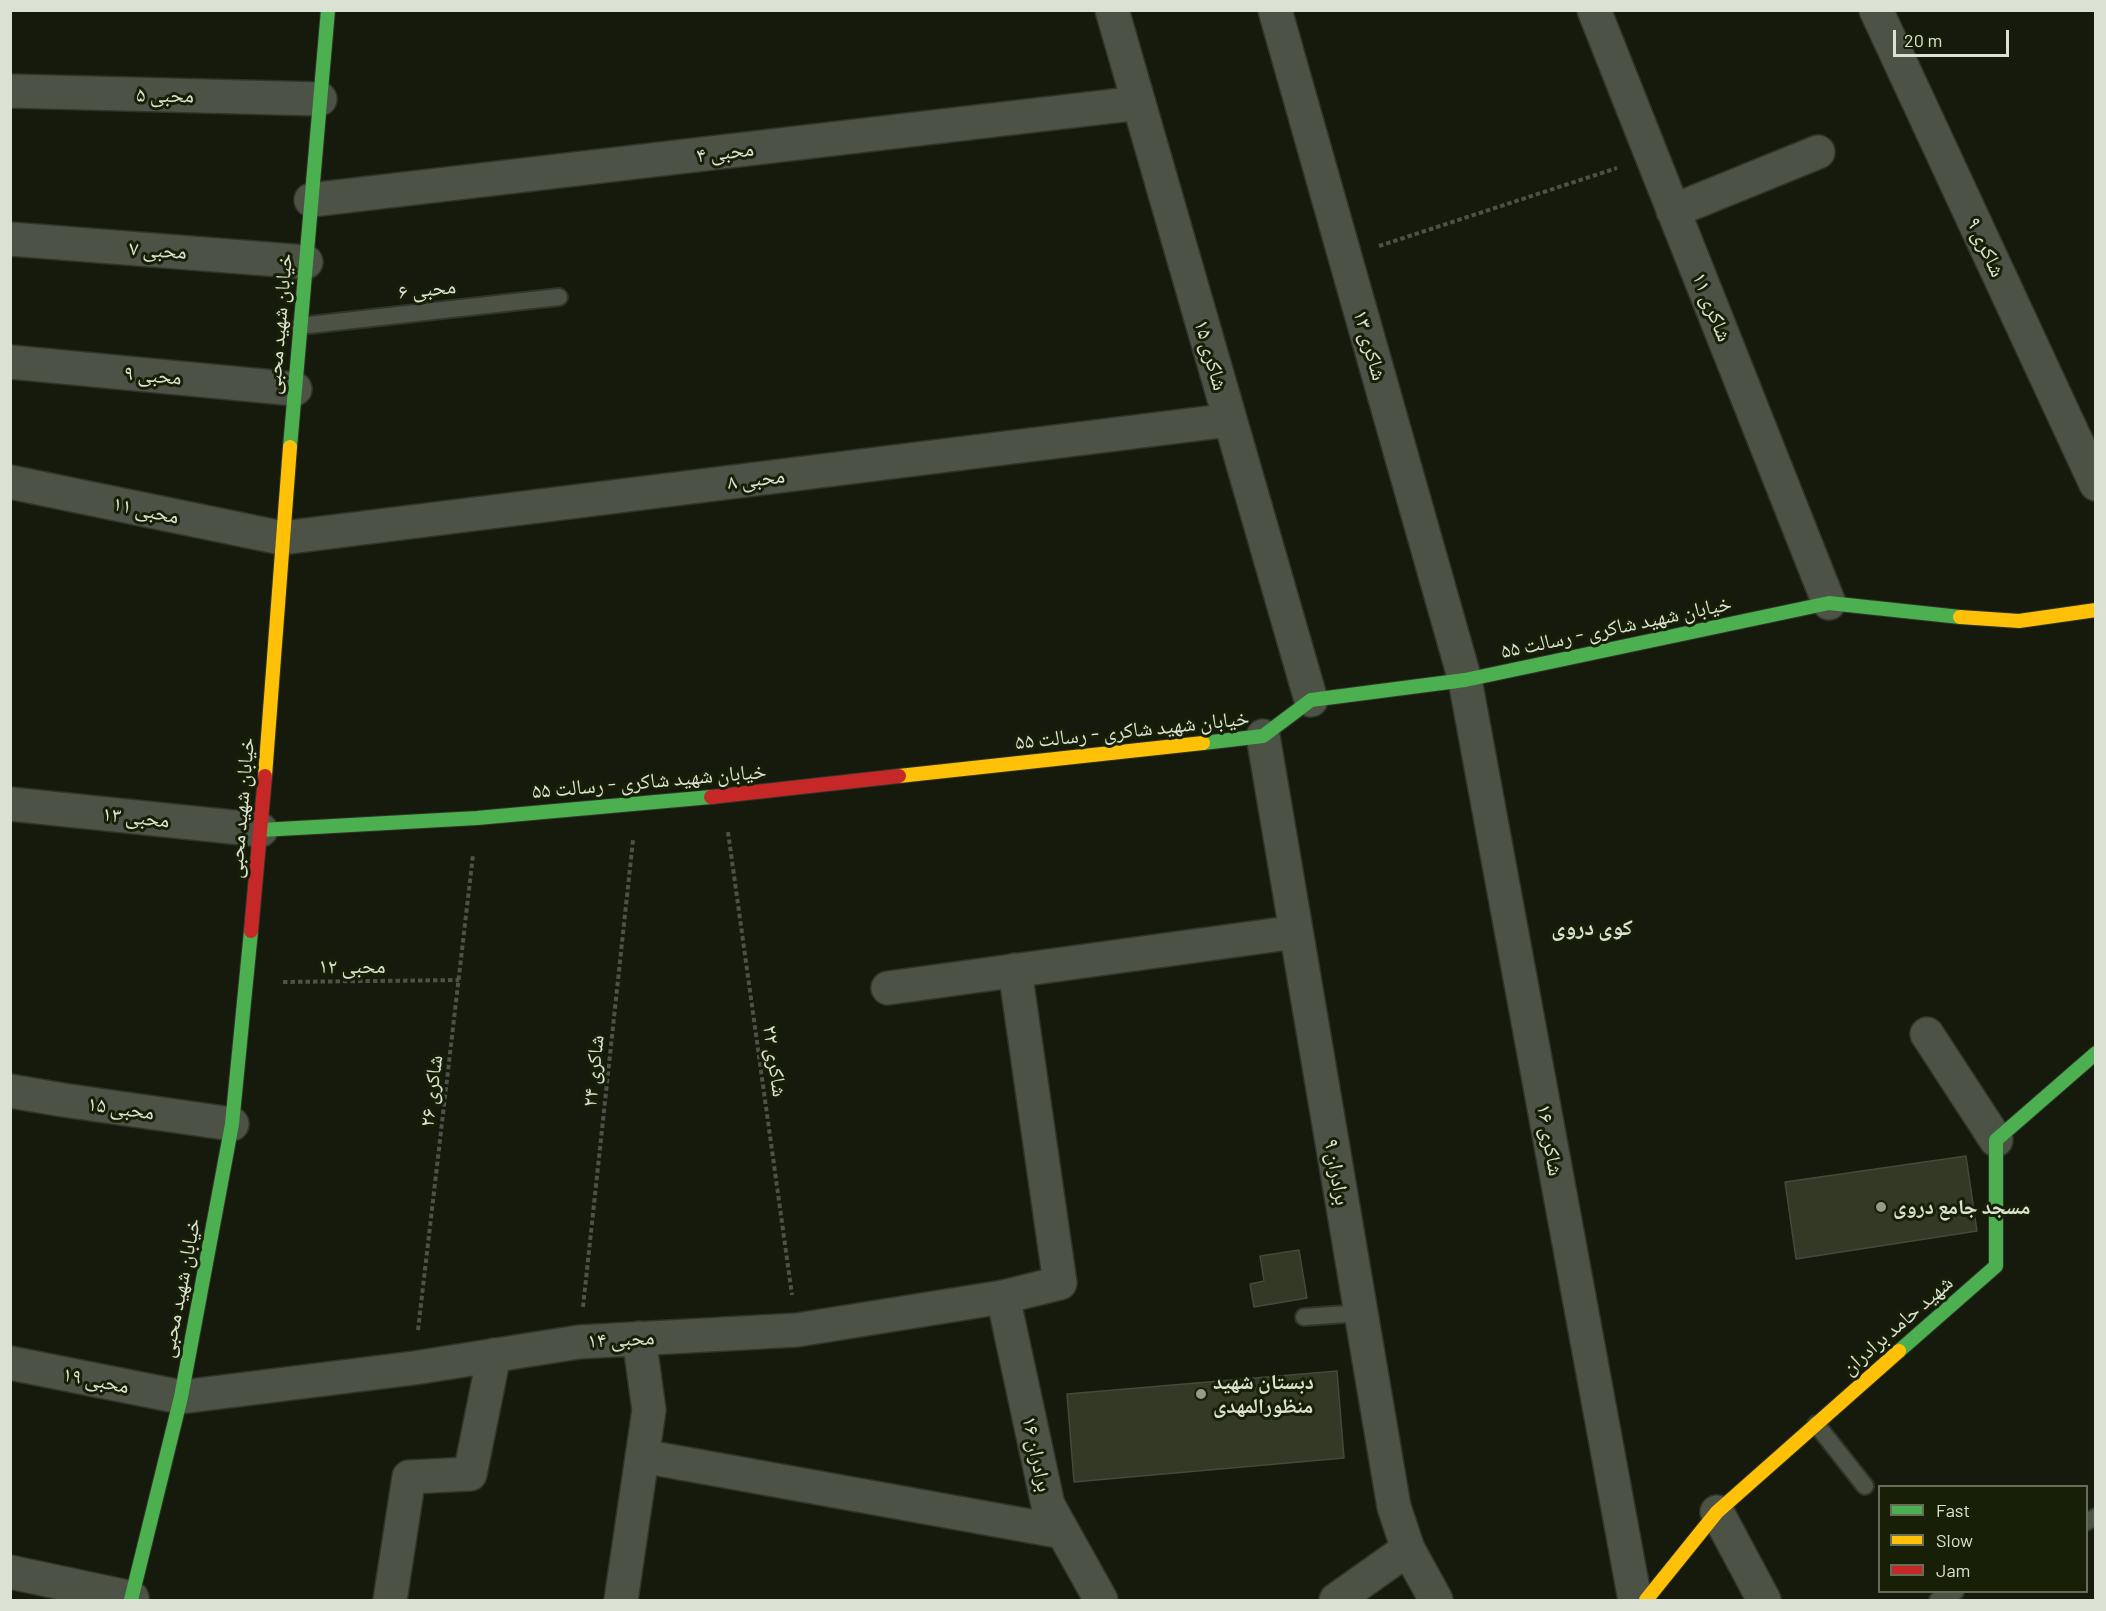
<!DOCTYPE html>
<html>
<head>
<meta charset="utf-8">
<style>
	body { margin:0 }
	#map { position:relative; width:2106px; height:1611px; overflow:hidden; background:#151a0c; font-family:Barlow,sans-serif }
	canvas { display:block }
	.frame { position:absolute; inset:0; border:12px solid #dce2d3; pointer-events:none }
	.legend { position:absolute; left:1878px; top:1485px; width:210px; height:108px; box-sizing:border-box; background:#172006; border:2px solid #666e58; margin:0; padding:8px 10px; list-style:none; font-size:18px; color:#dce2d3 }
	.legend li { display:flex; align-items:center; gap:12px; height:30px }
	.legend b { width:30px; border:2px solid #666e58 }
	.scale { position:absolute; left:1893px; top:30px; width:116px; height:27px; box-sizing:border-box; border:3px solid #dce2d3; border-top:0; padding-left:8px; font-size:18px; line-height:21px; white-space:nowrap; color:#dce2d3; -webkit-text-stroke:4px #172006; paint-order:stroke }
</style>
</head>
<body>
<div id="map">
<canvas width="2106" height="1611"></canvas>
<div class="frame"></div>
<ul class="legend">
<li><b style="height:8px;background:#4caf50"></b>Fast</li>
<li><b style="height:8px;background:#ffc107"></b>Slow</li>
<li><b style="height:8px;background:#c62828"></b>Jam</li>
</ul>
<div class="scale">20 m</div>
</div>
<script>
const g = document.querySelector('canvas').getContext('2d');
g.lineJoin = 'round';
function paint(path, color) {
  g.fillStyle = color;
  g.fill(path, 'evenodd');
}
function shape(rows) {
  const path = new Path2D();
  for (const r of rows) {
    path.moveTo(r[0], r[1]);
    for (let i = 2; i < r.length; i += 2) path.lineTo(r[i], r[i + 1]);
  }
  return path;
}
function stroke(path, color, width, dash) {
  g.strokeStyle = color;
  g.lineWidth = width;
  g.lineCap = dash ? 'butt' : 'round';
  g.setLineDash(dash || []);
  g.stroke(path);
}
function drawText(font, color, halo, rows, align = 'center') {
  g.font = font + ' Barlow,"Noto Naskh Arabic",sans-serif';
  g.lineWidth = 6;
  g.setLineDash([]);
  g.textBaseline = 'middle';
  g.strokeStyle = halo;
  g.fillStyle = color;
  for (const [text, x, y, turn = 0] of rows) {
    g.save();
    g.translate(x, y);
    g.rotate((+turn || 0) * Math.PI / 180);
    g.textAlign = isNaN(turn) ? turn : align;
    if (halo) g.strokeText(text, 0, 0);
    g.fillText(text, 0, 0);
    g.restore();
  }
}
const building = shape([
	[1966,1156,1977,1231,1796,1259,1785,1182,1966,1156],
	[1299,1250,1307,1298,1254,1307,1250,1284,1264,1281,1260,1256,1299,1250],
	[1337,1371,1344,1458,1074,1482,1067,1394,1337,1371]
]);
paint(building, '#343926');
stroke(building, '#45493d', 1.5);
const lane = shape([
	[300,326,559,297],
	[1304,1317,1361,1313],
	[1816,1424,1865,1486],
	[2086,1522,2096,1517],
	[1938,1600,1955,1592]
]);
const street = shape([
	[1112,10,1311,700],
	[1275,10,1465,680,1635,1600],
	[1594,10,1829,603],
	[1876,10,2096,484],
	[10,91,320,99],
	[311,200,1139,103],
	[1673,211,1818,152],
	[10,239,306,262],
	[10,362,295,389],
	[10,482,282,538,1230,420],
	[1263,736,1394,1507,1408,1549,1436,1600],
	[10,804,261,830],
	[888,988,1296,932],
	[1927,1034,1996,1140],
	[10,1091,63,1100,232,1124],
	[1003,1297,1048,1505,1101,1600],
	[10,1363,181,1397,414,1368,579,1342,797,1330,1003,1297,1060,1283,1015,970],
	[642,1456,1063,1532],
	[1717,1512,1764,1600],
	[10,1572,132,1598],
	[390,1600,409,1477,470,1474,494,1355],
	[621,1600,649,1410,639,1338],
	[1336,1600,1408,1549]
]);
const fast = shape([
	[290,447,328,10],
	[1203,743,1263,736,1311,700,1465,680,1829,603,1960,617],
	[261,830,477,818,711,797],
	[1899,1351,1996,1266,1996,1140,2096,1053],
	[131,1600,181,1397,232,1124,251,931]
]);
const slow = shape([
	[1960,617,2019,621,2096,610],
	[265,776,290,447],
	[899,776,1203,743],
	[1646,1600,1717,1512,1899,1351]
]);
const jam = shape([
	[711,797,899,776],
	[251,931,265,776]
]);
stroke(lane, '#303529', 20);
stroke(street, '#303529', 36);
stroke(fast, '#303529', 16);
stroke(slow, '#303529', 16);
stroke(jam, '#303529', 16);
stroke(shape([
	[1379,246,1617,168],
	[728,832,792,1295],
	[283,982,459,980],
	[583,1307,633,840],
	[418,1330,473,855]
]), '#4e5148', 4, [4.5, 3]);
stroke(lane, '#4d5246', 16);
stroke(street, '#4d5246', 33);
stroke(fast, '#4caf50', 14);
stroke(slow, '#ffc107', 14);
stroke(jam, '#c62828', 14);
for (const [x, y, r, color] of [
	[1881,1207,6,"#969c8d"],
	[1201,1394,6,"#969c8d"]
]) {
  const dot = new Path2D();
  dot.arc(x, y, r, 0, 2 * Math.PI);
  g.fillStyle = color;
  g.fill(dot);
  stroke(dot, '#172006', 2);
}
drawText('21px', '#dce2d3', '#172006', [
	["محبی ۵",165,95,1],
	["محبی ۴",725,152,-7],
	["شاکری ۹",1986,247,65],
	["محبی ۷",158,250,4],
	["محبی ۶",427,289,-6],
	["شاکری ۱۱",1712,307,68],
	["خیابان شهید محبی",279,324,-85],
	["شاکری ۱۳",1370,345,74],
	["شاکری ۱۵",1211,355,74],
	["محبی ۹",153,375,5],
	["محبی ۸",756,479,-7],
	["محبی ۱۱",146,510,12],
	["خیابان شهید شاکری - رسالت ۵۵",1616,627,-12],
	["خیابان شهید شاکری - رسالت ۵۵",1132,730,-6],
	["خیابان شهید شاکری - رسالت ۵۵",649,781,-5],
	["خیابان شهید محبی",241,808,-85],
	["محبی ۱۳",136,817,6],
	["محبی ۱۲",352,966],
	["شاکری ۲۲",775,1061,82],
	["شاکری ۲۴",593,1071,-84],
	["شاکری ۲۶",431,1091,-83],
	["محبی ۱۵",121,1108,8],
	["شاکری ۱۶",1550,1140,80],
	["برادران ۹",1337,1172,80],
	["خیابان شهید محبی",180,1288,-79],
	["شهید حامد برادران",1897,1325,-41],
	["محبی ۱۴",621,1339,-3],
	["محبی ۱۹",96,1380,11],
	["برادران ۱۶",1037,1454,78]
]);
drawText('bold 21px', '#dce2d3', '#172006', [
	["مسجد جامع دروی",1893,1207],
	["دبستان شهید",1213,1382],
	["منظورالمهدی",1213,1406]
], 'left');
drawText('bold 22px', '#dce2d3', '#172006', [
	["کوی دروی",1592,928]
]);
</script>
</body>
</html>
